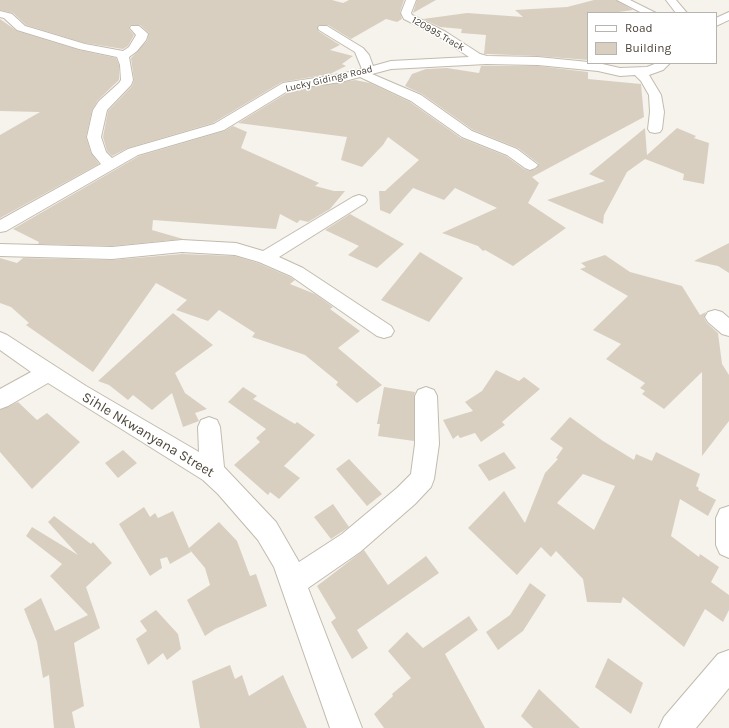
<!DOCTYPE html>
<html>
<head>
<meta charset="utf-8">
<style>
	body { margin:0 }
	#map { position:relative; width:729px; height:728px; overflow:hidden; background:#f6f3ec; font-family:Karla,sans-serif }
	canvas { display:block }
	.legend { position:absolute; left:587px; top:12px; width:130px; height:52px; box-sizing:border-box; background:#fff; border:1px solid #b7b4b0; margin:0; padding:5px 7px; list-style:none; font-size:12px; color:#4b4439 }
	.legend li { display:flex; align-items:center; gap:8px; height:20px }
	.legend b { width:20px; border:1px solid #b7b4b0 }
</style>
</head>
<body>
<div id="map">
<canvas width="729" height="728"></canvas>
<ul class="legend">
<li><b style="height:5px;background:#fff"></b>Road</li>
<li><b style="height:11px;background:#d8cfc1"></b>Building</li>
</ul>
</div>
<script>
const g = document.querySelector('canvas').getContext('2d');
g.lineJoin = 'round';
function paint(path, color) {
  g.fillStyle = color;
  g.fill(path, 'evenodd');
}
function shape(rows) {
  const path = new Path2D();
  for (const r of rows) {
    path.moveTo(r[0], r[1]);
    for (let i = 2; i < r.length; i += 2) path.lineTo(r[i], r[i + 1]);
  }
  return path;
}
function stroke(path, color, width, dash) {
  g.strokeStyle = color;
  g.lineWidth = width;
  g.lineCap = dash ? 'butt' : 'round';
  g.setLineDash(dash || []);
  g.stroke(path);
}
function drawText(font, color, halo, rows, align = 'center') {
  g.font = font + ' Karla,sans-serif';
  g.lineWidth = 3;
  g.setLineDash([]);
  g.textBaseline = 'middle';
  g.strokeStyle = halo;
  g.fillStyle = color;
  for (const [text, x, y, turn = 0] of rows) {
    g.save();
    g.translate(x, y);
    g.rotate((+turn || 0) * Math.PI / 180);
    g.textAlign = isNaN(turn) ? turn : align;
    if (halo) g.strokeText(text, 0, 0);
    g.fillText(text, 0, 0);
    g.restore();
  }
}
paint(shape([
	[0,0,332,0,343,3,349,0,404,0,400,12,402,19,397,22,386,19,351,39,328,25,318,25,318,31,340,45,330,50,353,56,342,64,346,66,330,74,282,82,213,123,128,148,112,156,107,151,103,137,108,111,132,86,134,80,131,58,147,41,149,33,140,25,130,25,129,29,134,35,128,46,123,49,85,43,26,25,13,13,0,10],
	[417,0,436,0,413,13],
	[594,0,616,0,633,10,612,13,588,13,588,60,538,56,487,54,484,54,486,35,461,33,462,29,440,27,423,19,467,13,523,17,515,10,567,7],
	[0,19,17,31,79,50,116,58,119,65,119,80,98,100,92,110,86,137,91,153,99,164,0,218,0,135,40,112,0,111],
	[481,66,538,66,588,72,588,79,641,84,644,117,532,177,539,183,528,203,566,228,513,266,485,250,483,251,478,246,442,233,497,208,455,188,444,200,413,188,390,214,380,210,379,191,385,191,419,160,388,137,383,145,362,167,341,160,347,137,238,123,292,90,355,80,370,83,410,102,461,138,506,156,524,169,529,171,536,169,539,164,518,148,473,130,422,94,405,86,412,74,426,69,447,68,479,73],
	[233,126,247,132,241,148,319,183,315,186,334,191,345,191,330,209,308,222,300,220,297,223,280,214,276,229,153,220,152,230,183,239,112,246,38,244,39,242,13,229,139,156,224,131],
	[645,128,647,155,677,128,696,136,694,138,709,143,704,184,683,180,684,174,645,159,627,172,604,215,603,224,547,200,605,181,589,174],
	[350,214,404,244,377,268,348,255,359,246,325,230],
	[729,243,729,273,718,266,694,261],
	[420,252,463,278,429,322,381,300],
	[182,254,235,256,258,263,290,277,295,280,290,284,315,294,333,307,330,309,360,331,338,348,382,385,357,403,336,385,338,382,305,355,252,337,255,333,219,310,208,321,176,310,187,300,156,283,93,372,26,325,29,323,11,307,0,303,0,258,17,263,23,258,112,260],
	[605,255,630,272,682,286,700,315,706,312,704,318,707,323,718,333,722,364,729,375,729,421,702,456,702,372,664,409,642,394,645,391,640,388,645,383,606,359,621,344,593,330,628,296,580,269,586,267,581,263],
	[173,313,213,345,175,373,185,393,207,409,195,413,199,421,183,427,172,393,152,410,133,395,128,400,109,385,98,381],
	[496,370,519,381,524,377,540,389,502,422,505,425,481,442,475,433,460,438,458,435,453,439,443,420,473,411,465,402,482,391],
	[243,387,257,396,253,399,295,424,297,422,315,435,284,466,300,478,279,499,270,492,268,495,234,465,260,442,256,438,266,429,228,402],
	[384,387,415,392,414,396,414,441,378,436,380,424,377,424],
	[18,402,37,420,47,413,80,442,32,489,0,452,0,410],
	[570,417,603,441,634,460,636,454,652,461,656,452,700,474,696,486,699,488,698,490,716,500,708,516,680,499,671,536,699,557,700,554,719,567,711,582,729,595,729,610,723,622,705,609,684,647,623,597,621,603,587,602,583,579,556,551,551,557,541,547,517,575,468,528,504,491,525,523,545,473,558,459,556,458,563,448,550,439],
	[583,474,615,486,594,530,557,503],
	[123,450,137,463,118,478,105,463],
	[504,452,516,468,489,481,478,465],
	[349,459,382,494,367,506,336,469],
	[333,504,349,527,331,539,314,517],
	[144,507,150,517,155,513,158,518,173,511,189,548,219,522,237,541,250,576,256,574,267,606,215,629,205,636,187,600,210,585,205,568,190,550,191,552,170,564,167,557,160,559,162,568,150,576,119,524],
	[54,516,91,544,93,542,112,563,86,587,100,628,74,643,84,706,72,712,75,728,54,728,49,675,43,678,37,642,24,609,41,598,55,631,88,615,50,576,62,564,26,536,32,527,78,555,48,522],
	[364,550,388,585,426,556,439,573,357,630,368,648,352,659,331,622,336,618,317,586],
	[530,583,546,595,523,631,498,650,486,632,510,615],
	[156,610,178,634,181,649,167,660,163,653,148,665,136,639,147,631,140,621],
	[469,616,478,630,445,654,485,728,384,728,374,714,393,696,392,694,411,678,388,651,407,632,423,648],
	[608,658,643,683,631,714,595,687],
	[230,665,235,679,242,675,249,696,283,675,307,728,200,728,192,681],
	[539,689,580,728,533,728,521,716]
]), '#d8cfc1');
const minor = shape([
	[406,0,416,0,411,13,412,15,446,32,480,54,487,56,538,57,598,63,620,68,647,67,657,63,670,63,663,70,649,75,661,95,664,112,662,129,660,132,655,133,650,132,648,129,650,112,649,95,641,81,635,75,620,76,598,71,538,65,486,64,391,69,372,74,421,95,472,131,517,149,538,165,535,168,530,170,525,168,507,155,462,137,411,101,360,77,341,82,291,89,224,130,138,155,6,231,0,232,0,220,101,164,92,153,87,137,93,110,99,101,119,83,121,80,120,65,117,57,79,49,17,30,4,18,0,17,0,11,12,14,25,26,32,28,85,44,123,51,129,47,136,35,130,28,131,26,139,26,146,32,148,34,146,40,137,51,129,57,133,80,131,85,107,110,101,137,106,152,112,158,128,149,214,124,283,83,341,74,362,69,355,52,319,30,318,28,319,26,327,26,363,48,369,55,373,66,391,61,469,57,438,36,404,19,401,13,406,0],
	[617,0,630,0,656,13,642,13,617,0],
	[666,0,676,0,687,13,676,13,666,0],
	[729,12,729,20,716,26,716,18,729,12],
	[359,195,365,197,367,200,365,203,279,257,303,268,391,326,394,331,391,336,384,338,377,336,291,276,259,262,235,255,182,252,112,259,0,256,0,244,112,247,182,240,236,243,263,251,353,197,359,195],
	[715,310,722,312,729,318,729,336,722,334,708,322,705,317,708,312,715,310],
	[0,332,7,335,86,386,199,452,198,427,201,420,209,417,217,420,220,427,224,467,276,522,299,562,342,534,397,488,411,474,415,444,415,396,418,390,426,387,434,390,437,396,439,444,434,479,431,487,415,504,360,552,308,588,362,728,330,728,274,567,258,540,218,494,203,480,48,383,8,406,0,409,0,389,31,372,0,350,0,332],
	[729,506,729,558,720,554,716,545,716,518,720,509,729,506],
	[729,650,729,688,696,728,659,728,664,717,718,654,729,650]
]);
stroke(minor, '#c2bbae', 2);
paint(minor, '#fff');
drawText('10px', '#4b4439', '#fff', [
	["120995 Track",438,34,30],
	["Lucky Gidinga Road",329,79,-13]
]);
drawText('14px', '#4b4439', '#fff', [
	["Sihle Nkwanyana Street",148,435,31]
]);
</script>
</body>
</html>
